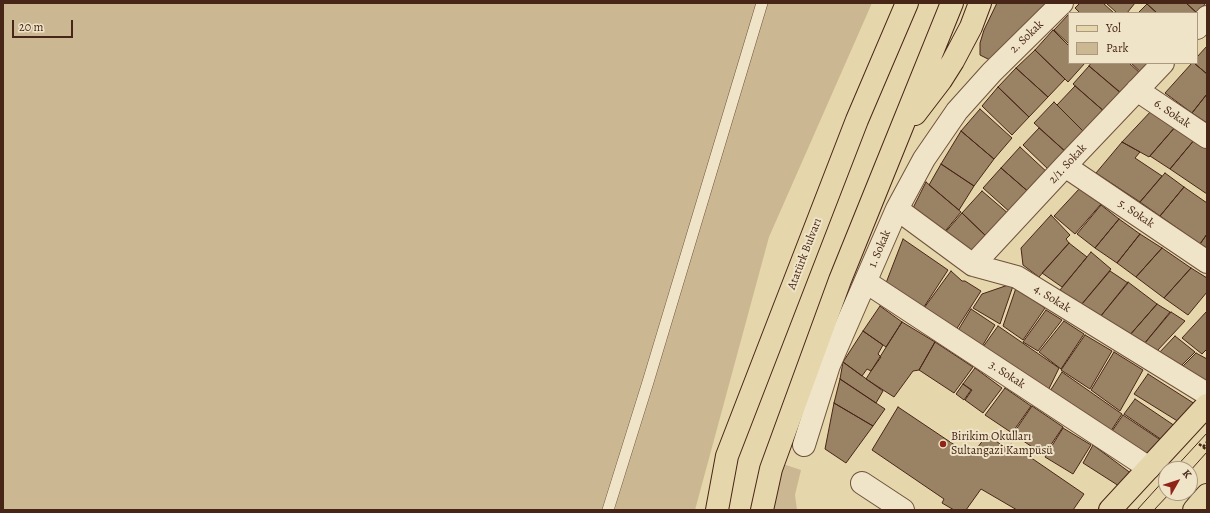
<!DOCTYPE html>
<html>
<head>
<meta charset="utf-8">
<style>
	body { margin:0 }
	#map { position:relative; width:1210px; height:513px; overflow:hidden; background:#e6d6ab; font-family:Alegreya,serif }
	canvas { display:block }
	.frame { position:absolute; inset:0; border:4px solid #482617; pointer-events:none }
	.legend { position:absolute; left:1068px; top:12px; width:130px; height:52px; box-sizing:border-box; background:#efe4c8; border:1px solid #ac9881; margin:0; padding:5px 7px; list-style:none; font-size:12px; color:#482617 }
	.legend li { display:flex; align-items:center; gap:8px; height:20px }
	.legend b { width:20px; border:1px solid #ac9881 }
	.north { position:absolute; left:1158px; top:461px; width:40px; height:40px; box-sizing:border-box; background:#efe4c8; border:1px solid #ac9881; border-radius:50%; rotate:51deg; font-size:11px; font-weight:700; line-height:16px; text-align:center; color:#482617 }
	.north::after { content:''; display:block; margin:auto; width:14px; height:18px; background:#8f2418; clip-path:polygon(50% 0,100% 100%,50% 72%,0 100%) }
	.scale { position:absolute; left:12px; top:20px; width:61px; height:18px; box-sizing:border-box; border:2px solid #482617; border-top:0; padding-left:5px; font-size:12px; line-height:14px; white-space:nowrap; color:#482617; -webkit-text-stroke:3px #efe4c8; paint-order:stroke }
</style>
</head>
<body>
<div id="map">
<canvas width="1210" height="513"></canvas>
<div class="frame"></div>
<ul class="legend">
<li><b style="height:5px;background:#e6d6ab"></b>Yol</li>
<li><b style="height:11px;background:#cbb892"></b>Park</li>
</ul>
<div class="north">K</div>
<div class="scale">20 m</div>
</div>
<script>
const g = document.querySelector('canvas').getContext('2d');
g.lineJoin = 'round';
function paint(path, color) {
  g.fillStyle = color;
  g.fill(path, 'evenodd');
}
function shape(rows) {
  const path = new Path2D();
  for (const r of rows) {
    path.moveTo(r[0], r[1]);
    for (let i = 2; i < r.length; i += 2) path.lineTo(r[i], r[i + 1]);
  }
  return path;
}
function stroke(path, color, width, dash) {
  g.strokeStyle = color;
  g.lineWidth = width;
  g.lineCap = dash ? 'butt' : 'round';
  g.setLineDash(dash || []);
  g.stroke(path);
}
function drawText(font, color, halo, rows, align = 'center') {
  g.font = font + ' Alegreya,serif';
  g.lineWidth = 4;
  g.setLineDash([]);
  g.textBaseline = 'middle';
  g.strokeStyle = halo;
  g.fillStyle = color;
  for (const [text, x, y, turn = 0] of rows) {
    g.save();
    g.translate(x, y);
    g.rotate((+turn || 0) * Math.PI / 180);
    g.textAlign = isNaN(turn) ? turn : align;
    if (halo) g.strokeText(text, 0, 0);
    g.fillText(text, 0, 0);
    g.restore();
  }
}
paint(shape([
	[3,3,872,3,769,237,695,510,3,510],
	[780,463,801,470,795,495,797,510,769,510]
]), '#cbb892');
const building = shape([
	[997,3,1050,3,992,61,980,55,980,43,984,30,997,3],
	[1080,3,1103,3,1114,13,1080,13,1075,8,1080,3],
	[1106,3,1135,3,1127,13,1117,13,1106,3],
	[1148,3,1186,3,1197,13,1157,13,1147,4,1148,3],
	[1186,3,1206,3,1197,13,1186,3],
	[1147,4,1157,13,1138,13,1147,4],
	[1069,14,1069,44,1054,30,1069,14],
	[1053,30,1069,46,1069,63,1085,63,1068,82,1035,50,1053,30],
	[1207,46,1207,74,1194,63,1197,63,1197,57,1207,46],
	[1035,50,1065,79,1048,97,1016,68,1035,50],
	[1091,63,1129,63,1140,73,1120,92,1089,66,1091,63],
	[1131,63,1154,63,1144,75,1131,63],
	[1192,63,1194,63,1207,74,1207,94,1192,113,1165,93,1192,63],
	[1089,66,1124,96,1106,113,1073,84,1089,66],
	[1016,68,1048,97,1029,117,998,87,1016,68],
	[1075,86,1106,113,1085,133,1057,105,1075,86],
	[998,87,1029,117,1012,135,982,106,998,87],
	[1207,94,1207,123,1192,113,1207,94],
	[1054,102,1085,133,1067,153,1034,123,1054,102],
	[980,109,1012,138,994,159,961,131,980,109],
	[1153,109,1176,126,1149,157,1122,142,1153,109],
	[1176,126,1195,139,1170,169,1150,156,1176,126],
	[1039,128,1067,153,1050,171,1023,145,1039,128],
	[961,131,994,159,974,186,941,164,961,131],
	[1195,139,1207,147,1207,194,1170,169,1195,139],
	[1122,142,1140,152,1135,158,1162,176,1140,202,1096,173,1122,142],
	[1020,147,1049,174,1031,194,1001,168,1020,147],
	[941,164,974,186,959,210,929,185,941,164],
	[1001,168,1031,194,1011,213,983,188,1001,168],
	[1165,173,1184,187,1160,216,1140,202,1165,173],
	[926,182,961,212,942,235,913,208,926,182],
	[1184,187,1207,203,1207,234,1200,244,1160,216,1184,187],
	[1080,188,1101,204,1075,234,1054,216,1080,188],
	[982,191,1010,215,987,237,962,213,982,191],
	[1101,205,1119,219,1095,248,1077,234,1101,205],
	[962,213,987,237,968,257,943,235,962,213],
	[1051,215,1070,235,1066,239,1069,243,1039,277,1023,265,1021,248,1051,215],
	[1119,219,1140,234,1117,263,1095,248,1119,219],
	[1140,234,1162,248,1136,277,1117,263,1140,234],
	[1207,234,1207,249,1200,244,1207,234],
	[903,239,948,270,920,313,886,283,903,239],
	[1069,243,1087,257,1062,287,1042,273,1069,243],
	[1162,248,1191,268,1164,298,1136,277,1162,248],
	[1091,252,1111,269,1081,305,1060,290,1091,252],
	[1191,268,1207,278,1207,292,1188,315,1164,298,1191,268],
	[951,271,962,281,965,281,981,291,954,333,924,308,951,271],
	[1110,271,1128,283,1100,317,1082,304,1110,271],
	[1128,282,1157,304,1129,336,1100,317,1128,282],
	[1014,283,1000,324,973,308,982,294,1014,283],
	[1016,288,1045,308,1023,340,1003,326,1016,288],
	[1157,304,1170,312,1144,344,1129,336,1157,304],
	[880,306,902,322,886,347,863,331,880,306],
	[971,309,995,325,981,348,957,332,971,309],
	[1046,310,1062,320,1038,351,1023,342,1046,310],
	[1207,311,1207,349,1202,354,1182,338,1207,311],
	[1171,312,1185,321,1157,351,1144,344,1171,312],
	[1064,321,1084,334,1061,369,1039,352,1064,321],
	[902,322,935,342,919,370,913,371,894,397,866,379,902,322],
	[998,326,1059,368,1045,397,980,351,998,326],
	[863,331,883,345,878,354,881,357,871,371,867,369,862,376,843,362,863,331],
	[1085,335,1112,351,1090,389,1061,370,1085,335],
	[1175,336,1195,352,1178,369,1158,354,1175,336],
	[935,342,973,367,954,393,919,370,935,342],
	[1114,352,1143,370,1120,411,1091,390,1114,352],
	[1196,353,1207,359,1207,385,1180,369,1196,353],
	[843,362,883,391,876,403,840,379,843,362],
	[975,368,1002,388,983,413,965,400,972,390,963,384,975,368],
	[1062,372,1122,414,1107,437,1047,396,1062,372],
	[1148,374,1195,404,1179,422,1134,394,1148,374],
	[840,379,885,409,873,426,834,403,840,379],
	[963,384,971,390,964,400,956,394,963,384],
	[1005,388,1031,406,1012,433,985,415,1005,388],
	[1135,399,1175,426,1162,440,1124,414,1135,399],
	[834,403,873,426,846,463,825,449,834,403],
	[1032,406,1063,427,1044,455,1013,434,1032,406],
	[898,407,971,456,987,435,1006,448,1011,444,1084,494,1073,510,1017,510,981,489,966,510,954,510,942,503,944,499,872,450,898,407],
	[1123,415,1162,441,1144,460,1108,437,1123,415],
	[1063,428,1091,445,1073,474,1045,457,1063,428],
	[1093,445,1132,474,1119,486,1083,463,1093,445]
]);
paint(building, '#9a8264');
stroke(building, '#482617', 1);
const lane = shape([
	[608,510,648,382,762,3]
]);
const street = shape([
	[1197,28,1207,17],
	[1137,90,1207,137],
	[1065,166,1207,262],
	[897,209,973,265,1017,277,1207,394],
	[973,265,1065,166,1163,63],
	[866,282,1149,468],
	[804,445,829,365,897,209,924,159,957,111,992,72,1062,3],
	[862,483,903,510]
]);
const primary = shape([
	[1110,510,1207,405],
	[1194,510,1207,495]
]);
const highway = shape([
	[915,114,941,80,953,61,971,27,980,3],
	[717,510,727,456,857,120,907,3],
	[762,510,771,469,840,280,952,3]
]);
stroke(lane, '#70523c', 12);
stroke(street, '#70523c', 24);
stroke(primary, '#482617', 24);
stroke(highway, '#482617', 24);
stroke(shape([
	[1199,444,1207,450],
	[1203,447,1207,442]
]), '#482617', 2.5, [3, 2]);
stroke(lane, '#efe4c8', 11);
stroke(street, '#efe4c8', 22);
stroke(primary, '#e6d6ab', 22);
stroke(highway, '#e6d6ab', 22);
stroke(shape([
	[1174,469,1207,433],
	[1190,471,1207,452],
	[1137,510,1166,478],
	[1154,510,1170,493]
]), '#482617', 1);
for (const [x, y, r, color] of [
	[943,444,4,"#8f2418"]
]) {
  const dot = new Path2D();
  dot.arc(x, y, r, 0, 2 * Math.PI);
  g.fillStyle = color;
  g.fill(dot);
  stroke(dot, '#efe4c8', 1.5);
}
drawText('12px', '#482617', '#efe4c8', [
	["2. Sokak",1027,37,-44],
	["6. Sokak",1172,114,34],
	["2/1. Sokak",1068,164,-47],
	["5. Sokak",1136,214,34],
	["1. Sokak",880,249,-67],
	["Atatürk Bulvarı",805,254,-69],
	["4. Sokak",1052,299,32],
	["3. Sokak",1007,375,33]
]);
drawText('12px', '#482617', '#efe4c8', [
	["Birikim Okulları",951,437],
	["Sultangazi Kampüsü",951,451]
], 'left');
</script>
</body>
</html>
